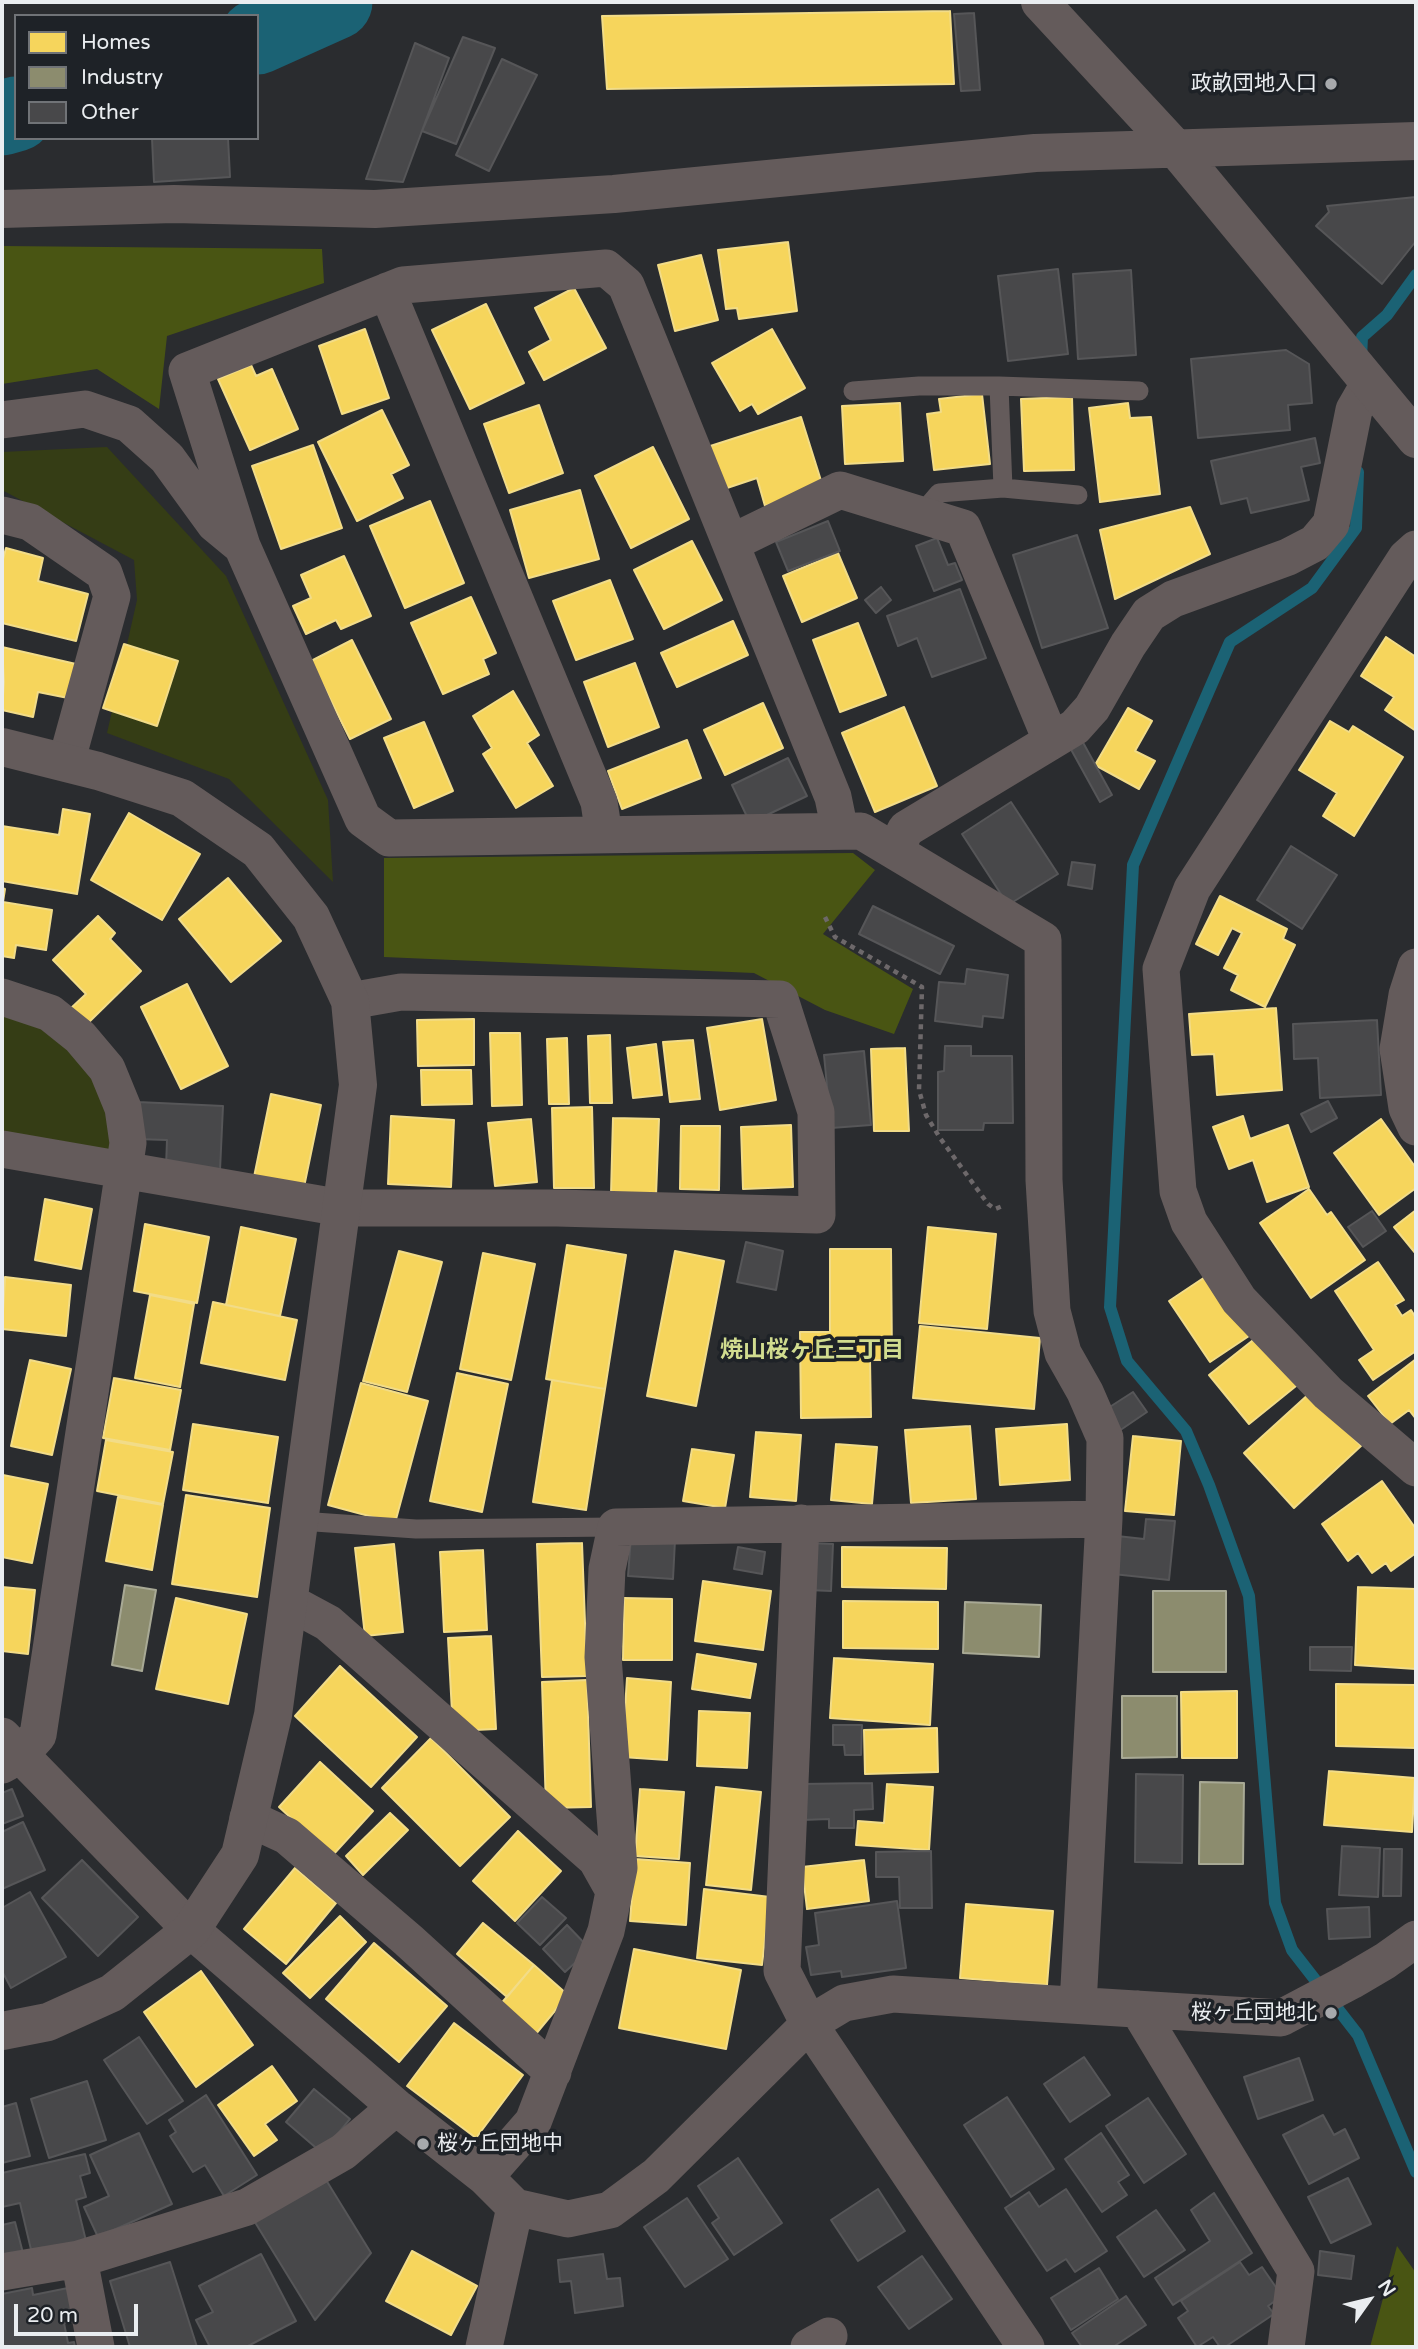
<!DOCTYPE html>
<html>
<head>
<meta charset="utf-8">
<style>
	body { margin:0 }
	#map { position:relative; width:1418px; height:2349px; overflow:hidden; background:#2a2c2f; font-family:"Varela Round",sans-serif }
	canvas { display:block }
	.frame { position:absolute; inset:0; border:4px solid #eaedf0; pointer-events:none }
	.legend { position:absolute; left:14px; top:14px; width:245px; height:126px; box-sizing:border-box; background:#1e2227; border:2px solid #707377; margin:0; padding:9px 12px; list-style:none; font-size:21px; color:#eaedf0 }
	.legend li { display:flex; align-items:center; gap:14px; height:35px }
	.legend b { width:35px; border:2px solid #707377 }
	.north { position:absolute; left:1334px; top:2265px; width:70px; height:70px; -webkit-text-stroke:5px #1e2227; paint-order:stroke; rotate:56deg; font-size:19px; font-weight:700; line-height:28px; text-align:center; color:#eaedf0 }
	.north::after { content:''; display:block; margin:auto; width:24px; height:32px; background:#eaedf0; clip-path:polygon(50% 0,100% 100%,50% 72%,0 100%) }
	.scale { position:absolute; left:14px; top:2304px; width:124px; height:32px; box-sizing:border-box; border:4px solid #eaedf0; border-top:0; padding-left:9px; font-size:21px; line-height:24px; white-space:nowrap; color:#eaedf0; -webkit-text-stroke:5px #1e2227; paint-order:stroke }
</style>
</head>
<body>
<div id="map">
<canvas width="1418" height="2349"></canvas>
<div class="frame"></div>
<ul class="legend">
<li><b style="height:19px;background:#f6d55c"></b>Homes</li>
<li><b style="height:19px;background:#8c8c6e"></b>Industry</li>
<li><b style="height:19px;background:#48484a"></b>Other</li>
</ul>
<div class="north">N</div>
<div class="scale">20 m</div>
</div>
<script>
const g = document.querySelector('canvas').getContext('2d');
g.lineJoin = 'round';
function paint(path, color) {
  g.fillStyle = color;
  g.fill(path, 'evenodd');
}
function shape(rows) {
  const path = new Path2D();
  for (const r of rows) {
    path.moveTo(r[0], r[1]);
    for (let i = 2; i < r.length; i += 2) path.lineTo(r[i], r[i + 1]);
  }
  return path;
}
function stroke(path, color, width, dash) {
  g.strokeStyle = color;
  g.lineWidth = width;
  g.lineCap = dash ? 'butt' : 'round';
  g.setLineDash(dash || []);
  g.stroke(path);
}
function drawText(font, color, halo, rows, align = 'center') {
  g.font = font + ' "Varela Round","Noto Sans JP",sans-serif';
  g.lineWidth = 7;
  g.setLineDash([]);
  g.textBaseline = 'middle';
  g.strokeStyle = halo;
  g.fillStyle = color;
  for (const [text, x, y, turn = 0] of rows) {
    g.save();
    g.translate(x, y);
    g.rotate((+turn || 0) * Math.PI / 180);
    g.textAlign = isNaN(turn) ? turn : align;
    if (halo) g.strokeText(text, 0, 0);
    g.fillText(text, 0, 0);
    g.restore();
  }
}
paint(shape([
	[107,447,226,576,328,800,333,882,229,779,107,733,137,600,134,560,2,490,2,452],
	[2,1011,32,1022,100,1074,114,1153,2,1134]
]), '#353d15');
paint(shape([
	[2,246,322,249,324,283,167,336,159,409,97,369,2,384],
	[853,853,875,870,823,934,913,989,894,1034,825,1010,754,973,384,957,384,858],
	[1397,2246,1416,2273,1416,2347,1370,2347]
]), '#495513');
const homes = shape([
	[950,11,954,84,607,89,602,16,950,11],
	[788,242,797,311,739,319,737,308,726,309,718,250,788,242],
	[701,255,718,320,675,331,658,265,701,255],
	[574,288,606,348,544,380,529,352,551,340,535,308,574,288],
	[486,304,524,383,470,409,432,330,486,304],
	[365,329,389,398,342,414,319,346,365,329],
	[772,329,805,388,758,414,752,404,740,411,712,363,772,329],
	[251,365,256,376,272,369,298,429,250,450,218,379,251,365],
	[982,394,990,464,934,470,927,414,941,412,939,399,982,394],
	[1072,397,1074,470,1024,471,1021,399,1072,397],
	[900,403,903,461,845,464,842,406,900,403],
	[1128,403,1130,418,1151,417,1160,494,1100,502,1089,408,1128,403],
	[539,405,563,473,509,493,484,424,539,405],
	[382,410,409,465,391,474,403,498,357,521,318,442,382,410],
	[801,417,823,487,765,506,757,478,718,491,704,448,801,417],
	[313,445,342,528,281,549,252,466,313,445],
	[653,447,689,519,631,548,595,476,653,447],
	[580,490,599,559,529,578,510,510,580,490],
	[430,501,464,583,405,608,370,526,430,501],
	[1190,507,1210,554,1115,599,1100,530,1190,507],
	[692,541,722,600,664,629,634,570,692,541],
	[6,548,43,558,38,581,88,594,76,641,2,623,2,563,6,548],
	[838,553,857,598,802,622,783,576,838,553],
	[344,556,371,616,341,629,336,620,306,634,293,606,311,598,301,575,344,556],
	[610,580,633,639,576,660,553,601,610,580],
	[471,597,496,653,483,659,489,674,443,694,411,623,471,597],
	[733,621,748,655,677,687,661,653,733,621],
	[858,623,886,695,840,712,813,640,858,623],
	[1386,637,1416,657,1416,731,1385,710,1394,697,1361,676,1386,637],
	[352,640,391,719,350,739,311,661,352,640],
	[124,644,178,661,157,726,103,708,124,644],
	[2,647,76,664,68,698,38,692,33,717,2,710,4,682,2,647],
	[635,663,659,727,608,747,584,682,635,663],
	[513,691,539,735,527,743,553,786,516,808,483,754,492,748,473,716,513,691],
	[763,703,783,748,725,775,704,730,763,703],
	[904,707,937,786,875,812,842,733,904,707],
	[1128,708,1152,721,1135,751,1155,761,1139,789,1095,765,1128,708],
	[1330,721,1349,732,1353,726,1403,757,1354,836,1323,816,1337,793,1299,770,1330,721],
	[424,722,453,791,414,808,384,738,424,722],
	[687,740,701,778,622,809,608,771,687,740],
	[63,809,90,814,77,894,2,881,2,826,59,835,63,809],
	[129,813,200,854,162,920,91,880,129,813],
	[228,878,281,941,231,982,179,919,228,878],
	[2,888,5,889,3,902,52,910,46,950,16,945,14,958,2,956,2,888],
	[1220,896,1287,929,1283,939,1295,945,1265,1007,1231,990,1238,975,1224,968,1242,933,1232,928,1218,955,1196,944,1220,896],
	[98,916,115,933,110,939,141,971,86,1025,70,1009,86,994,53,960,98,916],
	[187,984,228,1066,181,1089,141,1007,187,984],
	[1276,1008,1282,1090,1217,1095,1214,1054,1192,1055,1189,1014,1276,1008],
	[474,1019,474,1065,418,1066,417,1020,474,1019],
	[762,1019,776,1100,720,1110,707,1028,762,1019],
	[490,1033,520,1033,522,1105,492,1106,490,1033],
	[610,1035,612,1103,590,1103,588,1036,610,1035],
	[567,1038,569,1104,549,1104,547,1039,567,1038],
	[693,1040,700,1099,670,1102,663,1042,693,1040],
	[656,1044,662,1095,633,1098,627,1048,656,1044],
	[905,1048,909,1131,874,1131,871,1049,905,1048],
	[421,1070,471,1070,472,1104,422,1105,421,1070],
	[271,1094,321,1105,304,1187,254,1177,271,1094],
	[592,1107,594,1188,554,1188,552,1108,592,1107],
	[391,1116,454,1120,451,1187,388,1184,391,1116],
	[1243,1116,1250,1139,1288,1125,1309,1187,1267,1202,1253,1160,1229,1169,1213,1127,1243,1116],
	[613,1118,659,1119,656,1196,611,1194,613,1118],
	[531,1119,537,1182,495,1186,488,1123,531,1119],
	[1381,1119,1416,1168,1416,1188,1379,1215,1334,1153,1381,1119],
	[791,1125,793,1187,743,1189,741,1127,791,1125],
	[681,1126,720,1126,719,1190,680,1189,681,1126],
	[1309,1189,1327,1215,1331,1212,1365,1260,1311,1298,1260,1223,1309,1189],
	[45,1199,92,1209,81,1269,35,1260,45,1199],
	[1416,1210,1416,1254,1394,1227,1416,1210],
	[145,1224,209,1237,197,1303,134,1291,145,1224],
	[241,1227,296,1239,280,1316,226,1305,241,1227],
	[928,1227,996,1234,987,1329,919,1323,928,1227],
	[567,1245,626,1255,605,1389,546,1379,567,1245],
	[830,1249,891,1249,892,1360,870,1360,871,1417,801,1418,800,1332,830,1332,830,1249],
	[399,1251,442,1262,407,1392,363,1381,399,1251],
	[675,1251,724,1261,696,1406,647,1396,675,1251],
	[483,1253,535,1264,511,1380,460,1369,483,1253],
	[1378,1262,1404,1300,1395,1305,1402,1316,1411,1310,1416,1318,1416,1351,1373,1380,1359,1360,1374,1350,1335,1291,1378,1262],
	[1211,1273,1252,1334,1210,1362,1169,1301,1211,1273],
	[5,1277,71,1285,66,1336,2,1329,5,1277],
	[150,1295,194,1304,180,1387,135,1378,150,1295],
	[213,1302,297,1320,285,1380,201,1363,213,1302],
	[920,1326,1040,1338,1034,1409,913,1398,920,1326],
	[1262,1333,1301,1382,1249,1424,1209,1375,1262,1333],
	[1416,1359,1416,1419,1409,1410,1390,1424,1368,1396,1416,1359],
	[30,1360,71,1369,52,1455,11,1446,30,1360],
	[457,1373,508,1384,482,1512,430,1501,457,1373],
	[114,1378,181,1390,170,1450,103,1438,114,1378],
	[552,1380,605,1389,586,1510,533,1502,552,1380],
	[361,1383,428,1401,395,1523,328,1505,361,1383],
	[1311,1392,1361,1446,1294,1508,1244,1453,1311,1392],
	[193,1424,278,1437,268,1503,183,1490,193,1424],
	[1067,1424,1070,1480,1000,1485,996,1429,1067,1424],
	[970,1426,976,1499,911,1503,905,1430,970,1426],
	[756,1432,801,1435,796,1501,750,1497,756,1432],
	[1133,1436,1181,1441,1174,1515,1125,1511,1133,1436],
	[106,1440,173,1452,163,1504,97,1491,106,1440],
	[836,1444,877,1447,872,1504,831,1500,836,1444],
	[692,1449,734,1455,725,1508,683,1501,692,1449],
	[3,1475,48,1484,32,1563,2,1557,3,1475],
	[1382,1481,1416,1529,1416,1553,1391,1571,1386,1563,1372,1573,1358,1553,1348,1561,1322,1524,1382,1481],
	[186,1495,270,1508,257,1597,172,1584,186,1495],
	[118,1497,163,1505,152,1570,106,1561,118,1497],
	[582,1543,587,1676,542,1677,537,1544,582,1543],
	[394,1544,403,1632,365,1636,355,1548,394,1544],
	[842,1547,947,1548,946,1589,842,1587,842,1547],
	[483,1550,487,1630,444,1632,440,1552,483,1550],
	[703,1581,771,1591,763,1650,695,1641,703,1581],
	[2,1587,35,1590,28,1654,2,1651,2,1587],
	[1358,1587,1416,1589,1416,1669,1355,1665,1358,1587],
	[176,1598,247,1614,228,1704,156,1689,176,1598],
	[624,1598,672,1599,672,1660,623,1660,624,1598],
	[843,1601,938,1602,938,1649,843,1648,843,1601],
	[491,1636,496,1729,453,1731,448,1638,491,1636],
	[697,1654,756,1664,750,1698,692,1689,697,1654],
	[834,1658,933,1664,930,1725,830,1718,834,1658],
	[340,1666,417,1737,371,1787,295,1716,340,1666],
	[627,1678,671,1682,667,1760,622,1757,627,1678],
	[587,1680,591,1807,546,1808,542,1682,587,1680],
	[1336,1684,1416,1685,1416,1748,1336,1746,1336,1684],
	[1237,1691,1237,1758,1182,1758,1181,1692,1237,1691],
	[699,1711,750,1713,747,1768,697,1766,699,1711],
	[937,1728,938,1772,865,1774,864,1730,937,1728],
	[431,1738,510,1817,460,1866,382,1788,431,1738],
	[320,1762,373,1811,332,1856,279,1807,320,1762],
	[1329,1771,1415,1778,1412,1832,1324,1825,1329,1771],
	[887,1784,933,1787,929,1850,856,1845,858,1821,884,1823,887,1784],
	[716,1787,761,1792,751,1890,706,1885,716,1787],
	[640,1789,684,1792,679,1859,635,1856,640,1789],
	[390,1813,408,1830,363,1875,346,1856,390,1813],
	[518,1831,561,1871,515,1921,473,1881,518,1831],
	[635,1859,690,1863,686,1925,630,1921,635,1859],
	[864,1860,869,1901,807,1909,802,1867,864,1860],
	[295,1868,336,1903,286,1964,244,1929,295,1868],
	[704,1889,770,1897,762,1965,697,1958,704,1889],
	[966,1904,1053,1911,1047,1985,960,1978,966,1904],
	[340,1916,366,1942,310,1998,283,1973,340,1916],
	[483,1923,534,1965,507,1997,457,1954,483,1923],
	[374,1943,447,2006,399,2062,326,1999,374,1943],
	[634,1949,741,1970,726,2049,619,2028,634,1949],
	[534,1965,568,1995,535,2035,499,2006,534,1965],
	[201,1971,253,2045,196,2087,144,2012,201,1971],
	[454,2023,523,2075,476,2138,407,2086,454,2023],
	[272,2066,297,2101,265,2124,277,2140,254,2156,218,2105,272,2066],
	[412,2251,477,2286,451,2335,386,2301,412,2251]
]);
paint(homes, '#f6d55c');
stroke(homes, '#f2dc88', 2);
const industry = shape([
	[125,1585,156,1590,142,1671,112,1665,125,1585],
	[1153,1591,1226,1591,1226,1672,1153,1672,1153,1591],
	[965,1602,1041,1605,1039,1657,963,1653,965,1602],
	[1122,1696,1177,1696,1177,1757,1122,1758,1122,1696],
	[1200,1782,1244,1783,1243,1864,1199,1864,1200,1782]
]);
paint(industry, '#8c8c6e');
stroke(industry, '#a8a995', 2);
stroke(shape([
	[1361,359,1362,337,1387,315,1416,275],
	[1358,472,1356,528,1312,588,1230,642,1133,865,1110,1307,1127,1361,1186,1431,1209,1485,1249,1596,1275,1903,1292,1950,1358,2035,1416,2172]
]), '#1b6274', 12);
stroke(shape([
	[257,37,335,2],
	[2,118,16,114]
]), '#1b6274', 75);
const building = shape([
	[974,13,980,90,961,91,954,14,974,13],
	[463,37,495,48,456,144,422,131,463,37],
	[415,43,449,58,403,182,366,179,415,43],
	[502,59,537,75,489,171,456,155,502,59],
	[152,138,228,138,230,177,154,182,152,138],
	[1416,197,1416,241,1382,284,1316,226,1329,212,1327,206,1416,197],
	[1058,269,1068,354,1008,361,998,276,1058,269],
	[1131,270,1136,355,1078,359,1073,274,1131,270],
	[1286,350,1309,364,1312,403,1288,405,1290,430,1198,438,1191,359,1286,350],
	[1315,438,1320,463,1301,467,1309,500,1251,513,1247,498,1221,504,1211,461,1315,438],
	[828,521,840,551,788,571,776,542,828,521],
	[1077,535,1108,628,1042,648,1013,555,1077,535],
	[937,538,948,565,955,563,962,580,934,591,916,546,937,538],
	[881,587,891,600,876,613,865,600,881,587],
	[960,589,986,658,932,677,917,638,898,646,887,616,960,589],
	[1080,737,1112,795,1100,802,1068,744,1080,737],
	[788,758,807,796,750,823,732,785,788,758],
	[1011,802,1058,874,1008,905,962,834,1011,802],
	[1291,846,1337,875,1302,929,1257,900,1291,846],
	[1072,862,1095,865,1092,889,1068,885,1072,862],
	[873,906,954,946,940,974,859,934,873,906],
	[967,969,1008,975,1003,1018,983,1016,982,1027,935,1021,939,982,965,984,967,969],
	[1377,1020,1381,1095,1320,1098,1318,1058,1294,1059,1293,1024,1377,1020],
	[945,1046,971,1046,971,1056,1012,1056,1013,1123,984,1123,983,1130,938,1130,938,1072,944,1071,945,1046],
	[864,1051,871,1125,831,1128,824,1055,864,1051],
	[1328,1101,1337,1118,1311,1132,1301,1114,1328,1101],
	[138,1102,223,1106,220,1170,166,1167,167,1140,136,1139,138,1102],
	[1372,1211,1386,1231,1363,1247,1348,1227,1372,1211],
	[746,1242,783,1251,776,1290,737,1282,746,1242],
	[1133,1392,1147,1412,1119,1431,1105,1410,1133,1392],
	[1146,1519,1175,1521,1169,1580,1113,1574,1117,1536,1144,1539,1146,1519],
	[631,1537,675,1540,673,1579,628,1576,631,1537],
	[809,1543,833,1544,831,1591,808,1590,809,1543],
	[738,1547,765,1552,762,1574,734,1569,738,1547],
	[1310,1647,1352,1647,1351,1671,1310,1670,1310,1647],
	[833,1725,862,1725,861,1755,845,1755,844,1745,833,1745,833,1725],
	[1136,1774,1183,1775,1182,1863,1135,1862,1136,1774],
	[872,1783,873,1809,854,1810,854,1828,829,1828,829,1819,802,1820,801,1784,872,1783],
	[12,1789,23,1816,2,1824,2,1793,12,1789],
	[23,1822,45,1870,2,1889,2,1832,23,1822],
	[1342,1846,1380,1848,1378,1897,1339,1895,1342,1846],
	[1384,1849,1402,1849,1401,1896,1383,1896,1384,1849],
	[931,1851,932,1908,900,1908,899,1877,876,1877,876,1852,931,1851],
	[82,1860,138,1917,98,1956,42,1898,82,1860],
	[30,1892,66,1957,11,1988,2,1971,2,1908,30,1892],
	[542,1897,566,1918,540,1945,517,1923,542,1897],
	[897,1901,906,1968,842,1977,841,1971,811,1975,806,1947,819,1945,815,1913,897,1901],
	[1369,1907,1370,1937,1329,1939,1327,1909,1369,1907],
	[567,1925,590,1949,565,1972,543,1949,567,1925],
	[139,2037,183,2101,147,2124,104,2060,139,2037],
	[1084,2057,1110,2095,1070,2122,1044,2084,1084,2057],
	[1299,2058,1313,2100,1258,2119,1244,2077,1299,2058],
	[87,2081,106,2140,49,2158,31,2099,87,2081],
	[314,2089,350,2119,322,2153,286,2122,314,2089],
	[206,2095,257,2175,224,2196,205,2165,193,2172,170,2136,176,2132,169,2120,206,2095],
	[1007,2097,1054,2169,1011,2197,964,2125,1007,2097],
	[1148,2098,1186,2154,1144,2183,1106,2126,1148,2098],
	[16,2103,30,2156,2,2163,2,2107,16,2103],
	[1323,2115,1334,2135,1345,2129,1359,2158,1309,2184,1283,2135,1323,2115],
	[139,2133,172,2204,98,2237,84,2207,109,2196,90,2155,139,2133],
	[1101,2133,1129,2175,1118,2182,1127,2195,1102,2212,1065,2159,1101,2133],
	[85,2154,90,2173,80,2176,86,2197,76,2200,87,2245,33,2258,20,2203,2,2207,2,2173,85,2154],
	[738,2158,782,2223,734,2255,712,2223,719,2218,698,2186,738,2158],
	[323,2175,371,2253,315,2320,253,2219,323,2175],
	[1348,2178,1371,2224,1331,2243,1308,2197,1348,2178],
	[878,2189,905,2231,858,2261,831,2220,878,2189],
	[1066,2189,1107,2251,1075,2272,1066,2259,1047,2271,1005,2208,1029,2192,1039,2207,1066,2189],
	[1214,2193,1252,2253,1173,2305,1155,2278,1210,2241,1191,2210,1214,2193],
	[687,2198,728,2259,685,2287,644,2227,687,2198],
	[1156,2210,1185,2250,1144,2277,1117,2237,1156,2210],
	[15,2222,24,2257,2,2263,2,2225,15,2222],
	[1320,2251,1354,2256,1351,2279,1318,2275,1320,2251],
	[261,2254,296,2321,246,2347,210,2347,196,2320,213,2312,199,2286,261,2254],
	[603,2254,607,2279,620,2278,623,2306,575,2313,571,2281,560,2282,558,2260,603,2254],
	[922,2256,952,2299,909,2329,878,2287,922,2256],
	[170,2262,197,2347,130,2347,110,2281,170,2262],
	[1240,2262,1249,2275,1262,2267,1282,2296,1268,2306,1274,2314,1225,2347,1220,2347,1213,2337,1197,2347,1178,2318,1188,2311,1181,2301,1240,2262],
	[1099,2268,1118,2299,1071,2330,1051,2298,1099,2268],
	[73,2287,80,2320,64,2323,68,2343,74,2342,75,2347,3,2347,2,2294,32,2288,33,2295,73,2287],
	[1126,2296,1146,2325,1113,2347,1082,2347,1072,2333,1126,2296]
]);
paint(building, '#48484a');
stroke(building, '#565658', 2);
stroke(shape([
	[825,917,835,937,922,987,919,1090,926,1115,940,1138,988,1204,995,1209,1005,1205]
]), '#6d686a', 4.5, [5, 5]);
stroke(shape([
	[999,386,1003,488],
	[853,391,919,386,999,386,1139,391],
	[921,514,939,493,1003,488,1078,495],
	[300,1521,416,1529,616,1527]
]), '#645b5b', 19);
stroke(shape([
	[387,291,599,802,604,835],
	[2,420,85,409,129,424,167,458,215,524,238,543],
	[2,515,30,522,104,573,112,596,66,763],
	[731,543,840,490,963,528,1051,740],
	[1416,549,1406,558,1192,889,1161,969,1178,1191,1189,1222,1239,1300,1328,1393,1416,1468],
	[840,831,833,797,626,285,606,268,403,285,187,371,242,546,363,819,389,838,861,831,1043,940,1044,1180,1052,1311,1063,1353,1085,1392,1105,1438,1104,1519,1078,2005],
	[895,850,906,829,1075,727,1092,708,1128,645,1149,614,1173,599,1288,557,1315,543,1331,524,1354,410,1369,384],
	[1416,967,1407,995,1398,1049,1407,1108,1416,1127],
	[2,997,50,1013,80,1037,107,1069,123,1108,128,1143,38,1735,20,1755,2,1765],
	[2,1149,342,1208,557,1208,817,1215,816,1112,780,999,401,992,350,1001],
	[801,1523,782,1971,809,2024,1026,2347],
	[289,1602,328,1623,596,1859,614,1891],
	[2,1736,191,1930,396,2107,485,2177,515,2207,568,2219,610,2210,656,2176,809,2024,844,2003,893,1994,1281,2018,1351,1981,1385,1961,1416,1939],
	[248,1818,287,1836,408,1940,553,2072],
	[1138,2009,1296,2271,1286,2347],
	[485,2177,533,2122,606,1931,619,1868,603,1657,607,1569,616,1527,1104,1519],
	[2,2272,79,2259],
	[96,2347,79,2259,247,2207,343,2152,396,2107],
	[484,2347,515,2207],
	[809,2347,829,2336]
]), '#645b5b', 37);
stroke(shape([
	[1040,2,1176,149,1416,439],
	[2,209,174,204,375,209,614,194,1035,153,1416,141],
	[2,747,98,771,182,798,258,850,311,917,350,1001,358,1085,273,1715,240,1855,191,1930,112,1993,48,2022,2,2031]
]), '#645b5b', 38);
for (const [x, y, r, color] of [
	[1331,84,7,"#a7a9ac"],
	[1331,2013,7,"#a7a9ac"],
	[423,2144,7,"#a7a9ac"]
]) {
  const dot = new Path2D();
  dot.arc(x, y, r, 0, 2 * Math.PI);
  g.fillStyle = color;
  g.fill(dot);
  stroke(dot, '#1e2227', 2.5);
}
drawText('21px', '#eaedf0', '#1e2227', [
	["政畝団地入口",1317,84],
	["桜ヶ丘団地北",1317,2013],
	["桜ヶ丘団地中",437,2144,"left"]
], 'right');
drawText('bold 23px', '#d1dc8f', '#1e2227', [
	["焼山桜ヶ丘三丁目",812,1351]
]);
</script>
</body>
</html>
